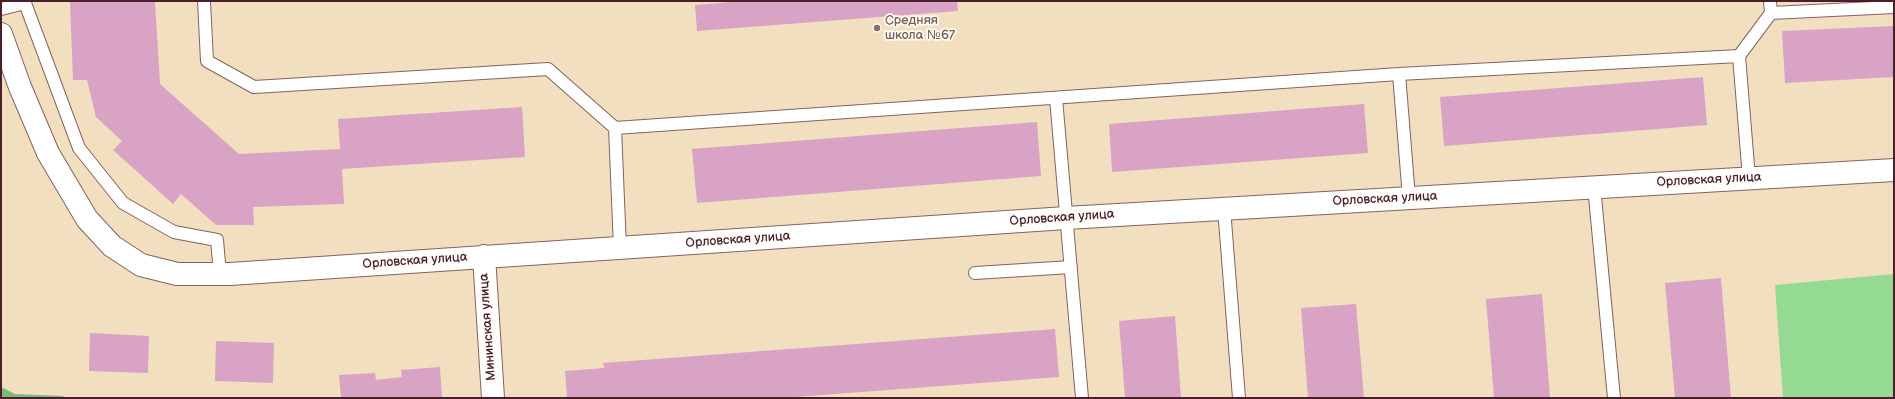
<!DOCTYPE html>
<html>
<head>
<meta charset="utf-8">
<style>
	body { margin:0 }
	#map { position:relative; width:1895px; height:399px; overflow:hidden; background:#f2dfc0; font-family:"Balsamiq Sans",sans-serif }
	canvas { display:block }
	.frame { position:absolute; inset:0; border:2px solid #4a1f2b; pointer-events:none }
</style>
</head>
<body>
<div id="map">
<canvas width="1895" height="399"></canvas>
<div class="frame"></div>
</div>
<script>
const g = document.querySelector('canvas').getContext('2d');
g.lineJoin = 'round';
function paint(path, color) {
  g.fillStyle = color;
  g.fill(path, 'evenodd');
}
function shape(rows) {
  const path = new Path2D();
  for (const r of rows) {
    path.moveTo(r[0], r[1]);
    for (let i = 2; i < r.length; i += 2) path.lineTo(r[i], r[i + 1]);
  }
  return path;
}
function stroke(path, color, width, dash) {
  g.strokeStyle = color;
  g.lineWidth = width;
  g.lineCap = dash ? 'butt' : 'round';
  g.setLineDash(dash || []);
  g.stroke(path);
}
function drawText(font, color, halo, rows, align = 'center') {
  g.font = font + ' "Balsamiq Sans",sans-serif';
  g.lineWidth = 3.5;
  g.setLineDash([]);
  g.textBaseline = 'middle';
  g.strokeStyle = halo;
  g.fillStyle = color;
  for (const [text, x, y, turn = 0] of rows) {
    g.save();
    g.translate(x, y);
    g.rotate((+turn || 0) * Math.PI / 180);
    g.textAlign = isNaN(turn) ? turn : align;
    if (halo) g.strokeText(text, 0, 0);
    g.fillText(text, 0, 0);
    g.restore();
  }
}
paint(shape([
	[1894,274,1894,398,1783,398,1775,285]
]), '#95da93');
paint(shape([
	[1,387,15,394,63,396,66,398,1,398]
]), '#78ba7d');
paint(shape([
	[155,1,160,84,239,154,340,149,338,119,522,107,525,157,342,169,344,204,253,207,254,225,216,225,181,194,173,204,113,150,122,141,96,117,87,80,73,80,70,2],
	[746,1,957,1,958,11,697,31,695,5],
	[1894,26,1894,77,1785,83,1782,31],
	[1703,77,1707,125,1444,146,1440,97],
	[1364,104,1368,153,1112,172,1109,124],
	[1037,122,1041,176,697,203,692,149],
	[1721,278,1731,398,1675,398,1665,283],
	[1542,294,1550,398,1494,398,1486,299],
	[1356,304,1364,398,1308,398,1301,308],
	[1175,316,1181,398,1125,398,1119,321],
	[1055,329,1059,377,783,398,567,398,565,371,604,368,603,363],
	[90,333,149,336,148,373,89,371],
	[216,341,274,343,273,383,215,381],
	[440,367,442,398,341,398,339,375,375,373,376,380,402,377,401,370]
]), '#d9a3c6');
const service = shape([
	[204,1,207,61,254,87,548,69,615,128,620,248],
	[1,9,25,3,79,148,123,203,174,232,217,240,220,274],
	[1771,13,1894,7],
	[1399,74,1409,198],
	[1056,98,1082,398],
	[615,128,1399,74,1739,56],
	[1749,178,1739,56,1771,13,1770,1],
	[1594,186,1614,398],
	[1224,208,1239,398],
	[975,273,1071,267]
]);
const minor = shape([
	[1,34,20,87,48,153,87,219,112,246,141,265,177,274,230,274,1066,218,1894,170],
	[484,256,493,398]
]);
stroke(service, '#85625f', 14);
stroke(minor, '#85625f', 24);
stroke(service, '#fff', 12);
stroke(minor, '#fff', 22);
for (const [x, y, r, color] of [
	[877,28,4,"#8d6e63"]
]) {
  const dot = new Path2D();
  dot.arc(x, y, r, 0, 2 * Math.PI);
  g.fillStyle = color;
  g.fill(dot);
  stroke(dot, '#fdfcf7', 1.5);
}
drawText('13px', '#785e54', '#fdfcf7', [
	["Средняя",885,21],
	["школа №67",885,36]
], 'left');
drawText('13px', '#4a1f2b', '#fdfcf7', [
	["Орловская улица",1709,180,-3],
	["Орловская улица",1385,199,-3],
	["Орловская улица",1062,218,-4],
	["Орловская улица",738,240,-4],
	["Орловская улица",415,261,-4],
	["Мининская улица",488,327,-94]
]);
</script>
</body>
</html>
